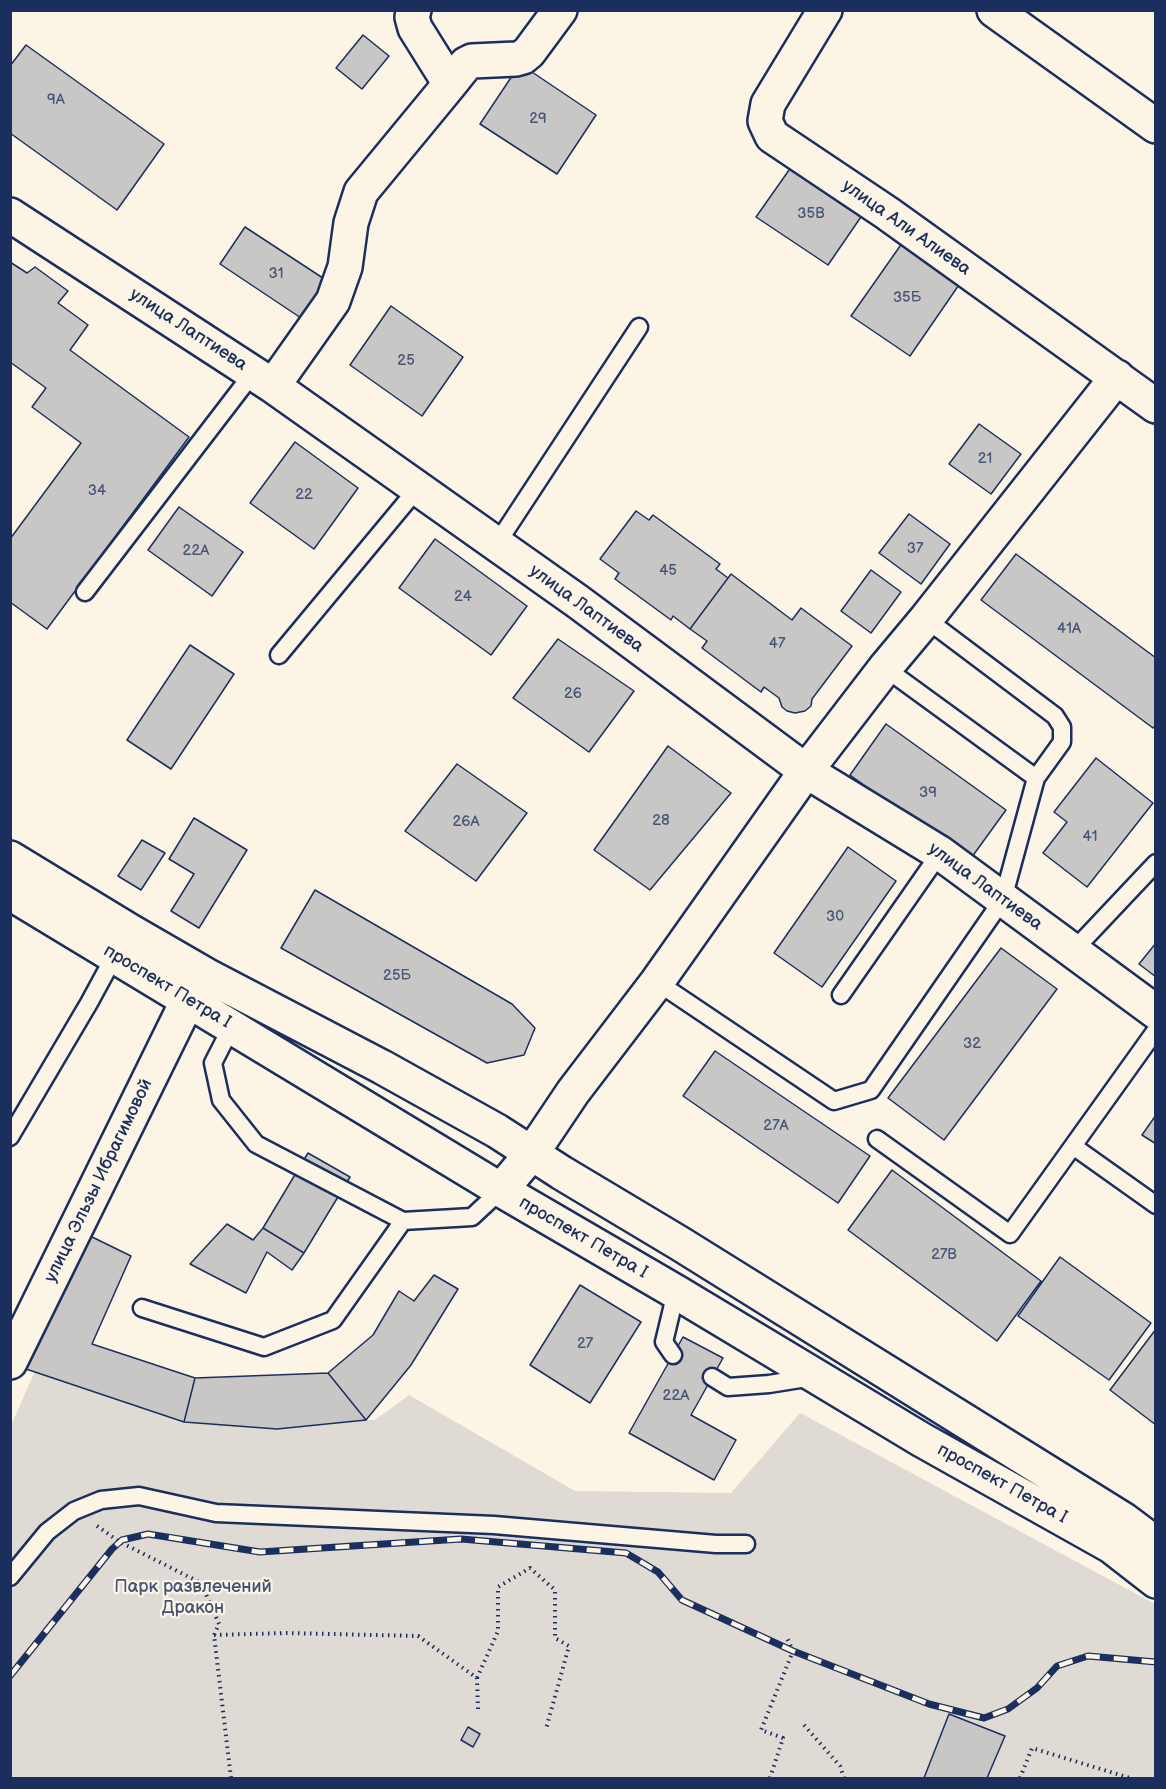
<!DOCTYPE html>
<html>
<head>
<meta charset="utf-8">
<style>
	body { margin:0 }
	#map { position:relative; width:1166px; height:1789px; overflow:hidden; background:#fcf5e5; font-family:"Balsamiq Sans",sans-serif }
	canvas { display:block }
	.frame { position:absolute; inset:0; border:12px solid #1b2f5e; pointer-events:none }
</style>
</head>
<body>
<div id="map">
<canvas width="1166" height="1789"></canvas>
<div class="frame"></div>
</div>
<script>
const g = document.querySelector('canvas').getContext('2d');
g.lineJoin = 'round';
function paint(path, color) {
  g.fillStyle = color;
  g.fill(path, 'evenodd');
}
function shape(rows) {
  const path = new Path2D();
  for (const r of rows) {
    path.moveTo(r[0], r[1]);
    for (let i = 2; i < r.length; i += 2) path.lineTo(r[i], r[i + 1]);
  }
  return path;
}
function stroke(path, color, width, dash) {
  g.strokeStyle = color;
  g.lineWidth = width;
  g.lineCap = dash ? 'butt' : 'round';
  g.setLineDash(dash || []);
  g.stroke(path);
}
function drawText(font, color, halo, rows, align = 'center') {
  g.font = font + ' "Balsamiq Sans",sans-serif';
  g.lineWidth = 4.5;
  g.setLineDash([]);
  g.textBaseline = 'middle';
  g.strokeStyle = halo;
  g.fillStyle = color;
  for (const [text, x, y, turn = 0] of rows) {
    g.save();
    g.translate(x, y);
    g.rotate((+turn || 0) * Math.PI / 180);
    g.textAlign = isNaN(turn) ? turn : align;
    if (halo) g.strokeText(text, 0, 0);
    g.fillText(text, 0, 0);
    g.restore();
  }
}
paint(shape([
	[36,1369,355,1420,375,1420,409,1395,575,1491,731,1493,800,1413,1155,1604,1155,1778,11,1778,11,1425]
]), '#dfdbd4');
const building = shape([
	[363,35,389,56,362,89,336,68,363,35],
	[26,45,164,144,117,210,10,133,10,66,26,45],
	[520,64,596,115,557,174,480,124,520,64],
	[794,163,865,211,828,265,756,217,794,163],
	[245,227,332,284,307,322,220,264,245,227],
	[905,239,963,279,910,356,851,316,905,239],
	[10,262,27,273,35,267,68,291,58,303,88,325,70,350,189,437,47,629,10,602,10,539,81,443,32,407,46,388,10,362,10,262],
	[391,306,463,357,422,416,350,365,391,306],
	[979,424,1021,454,991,494,949,464,979,424],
	[295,442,358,488,314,549,250,503,295,442],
	[179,507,243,552,212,596,148,550,179,507],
	[636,511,649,520,653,515,720,564,716,569,728,578,690,629,673,616,671,620,615,579,619,573,600,559,636,511],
	[909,514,950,544,921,584,879,553,909,514],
	[435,539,527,606,491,655,399,588,435,539],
	[1016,554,1156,658,1156,725,1153,728,981,600,1016,554],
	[871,570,901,592,871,633,841,611,871,570],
	[731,574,792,620,801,608,852,646,812,699,811,706,805,711,795,713,787,711,782,707,779,698,764,687,761,692,702,648,707,641,690,629,731,574],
	[558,639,634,691,589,752,513,698,558,639],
	[190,645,234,674,171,769,127,740,190,645],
	[886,724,1006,810,969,861,850,775,886,724],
	[668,746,731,793,650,890,594,850,668,746],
	[1096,758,1153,803,1087,887,1043,853,1067,822,1054,812,1096,758],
	[457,764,527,813,476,881,405,831,457,764],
	[194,818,247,850,199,928,171,911,194,874,169,859,194,818],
	[142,840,165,853,141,890,118,876,142,840],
	[848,847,896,881,822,987,774,953,848,847],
	[315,890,512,1004,535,1028,524,1055,487,1063,281,948,315,890],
	[1156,943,1156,977,1139,964,1156,943],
	[1001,948,1057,989,944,1140,888,1098,1001,948],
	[715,1051,870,1156,838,1203,683,1096,715,1051],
	[1156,1115,1156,1144,1142,1135,1156,1115],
	[308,1153,350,1177,304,1253,263,1228,308,1153],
	[892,1170,1041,1281,997,1341,848,1230,892,1170],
	[227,1224,253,1240,263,1228,304,1253,292,1270,267,1252,246,1293,190,1264,227,1224],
	[88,1235,131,1256,92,1344,195,1378,184,1422,23,1368,88,1235],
	[1060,1257,1151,1323,1109,1380,1018,1316,1060,1257],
	[434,1275,458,1289,411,1365,366,1420,328,1373,373,1335,399,1291,414,1301,434,1275],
	[580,1285,641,1322,590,1403,530,1365,580,1285],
	[1156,1329,1156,1425,1110,1390,1156,1329],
	[683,1337,723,1358,691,1415,736,1440,714,1480,629,1433,683,1337],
	[328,1373,366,1420,277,1429,184,1422,195,1378,328,1373],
	[949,1714,1005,1736,987,1778,924,1778,949,1714],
	[468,1727,480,1734,473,1747,461,1740,468,1727]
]);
paint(building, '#c8c7c6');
stroke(building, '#1b2f5e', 1.5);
const lane = shape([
	[496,545,639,327],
	[85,592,253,373],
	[279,655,417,489],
	[885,668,1036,778,1062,742,1062,727,1055,716,926,619],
	[1073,951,1156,863],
	[657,982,834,1101,871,1090,1003,899,1036,778],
	[841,995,940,853],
	[232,1026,213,1063,221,1100,256,1144,403,1221,472,1217,501,1190],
	[1156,1030,1073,1146,1156,1205],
	[10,1137,89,1003,115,955],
	[877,1139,1010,1234,1073,1146],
	[142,1308,264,1347,333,1320,403,1221],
	[673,1355,664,1342,676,1292],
	[712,1377,728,1387,769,1384,813,1377],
	[10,1577,47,1532,74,1511,101,1500,139,1496,216,1513,494,1525,716,1544,746,1544]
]);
const street = shape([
	[825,10,768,104,765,121,772,136,887,213,1156,406],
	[994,10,1156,126],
	[450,84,466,64,472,61,516,59,523,57,529,52,560,10],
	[10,215,273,386,577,601,806,771,940,853,1156,1012],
	[273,386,333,301,345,267,351,223,361,192,450,84,415,28,412,17,414,10],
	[501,1190,532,1153,573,1092,657,982,806,771,885,668,926,619,1117,377],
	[10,1362,188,1000]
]);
const primary = shape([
	[10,858,130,931,206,975,382,1067,497,1131,562,1173,679,1243,1124,1520,1156,1544],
	[10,893,501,1190,676,1292,922,1440,1111,1546,1156,1581]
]);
stroke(lane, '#1b2f5e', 21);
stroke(street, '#1b2f5e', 38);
stroke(primary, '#1b2f5e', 38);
stroke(shape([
	[97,1526,120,1542,201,1583,219,1624,214,1635,231,1778],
	[214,1635,286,1633,418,1636,477,1678,478,1709],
	[477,1678,498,1631,498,1587,530,1568,555,1590,555,1638,569,1646,546,1729],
	[804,1725,840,1766,844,1778],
	[770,1778,783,1738,761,1730,793,1651,787,1638],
	[1020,1778,1032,1748,1130,1778]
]), '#1b2f5e', 4, [1.5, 4.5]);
stroke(lane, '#fcf5e5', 16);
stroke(street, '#fcf5e5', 33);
stroke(primary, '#fcf5e5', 33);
const rail = shape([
	[10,1676,112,1549,122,1540,148,1534,260,1552,461,1539,626,1553,658,1572,682,1600,793,1651,929,1704,984,1718,1008,1709,1037,1688,1057,1666,1088,1656,1156,1662]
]);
stroke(rail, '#1b2f5e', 7);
stroke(rail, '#fcf5e5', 4.5, [14]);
drawText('15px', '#465578', null, [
	["9А",56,100],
	["29",538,119],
	["35В",811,214],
	["31",276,274],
	["35Б",907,298],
	["25",406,361],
	["21",985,459],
	["34",97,491],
	["22",304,495],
	["37",915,549],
	["22А",196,551],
	["45",668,571],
	["24",463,597],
	["41А",1069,629],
	["47",777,644],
	["26",573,694],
	["39",928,793],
	["28",661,821],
	["26А",466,822],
	["41",1090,837],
	["30",835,917],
	["25Б",397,976],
	["32",972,1044],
	["27А",776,1126],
	["27В",944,1255],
	["27",585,1344],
	["22А",676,1396]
]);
drawText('18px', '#1b2f5e', '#fcf5e5', [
	["улица Али Алиева",906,228,35],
	["улица Лаптиева",188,330,33],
	["улица Лаптиева",586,609,36],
	["улица Лаптиева",985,887,36],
	["проспект Петра I",167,987,31],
	["улица Эльзы Ибрагимовой",99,1181,-64],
	["проспект Петра I",583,1238,30],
	["проспект Петра I",1002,1484,29]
]);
drawText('18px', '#425176', '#fcf5e5', [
	["Парк развлечений",193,1587],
	["Дракон",193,1608]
]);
</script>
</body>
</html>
